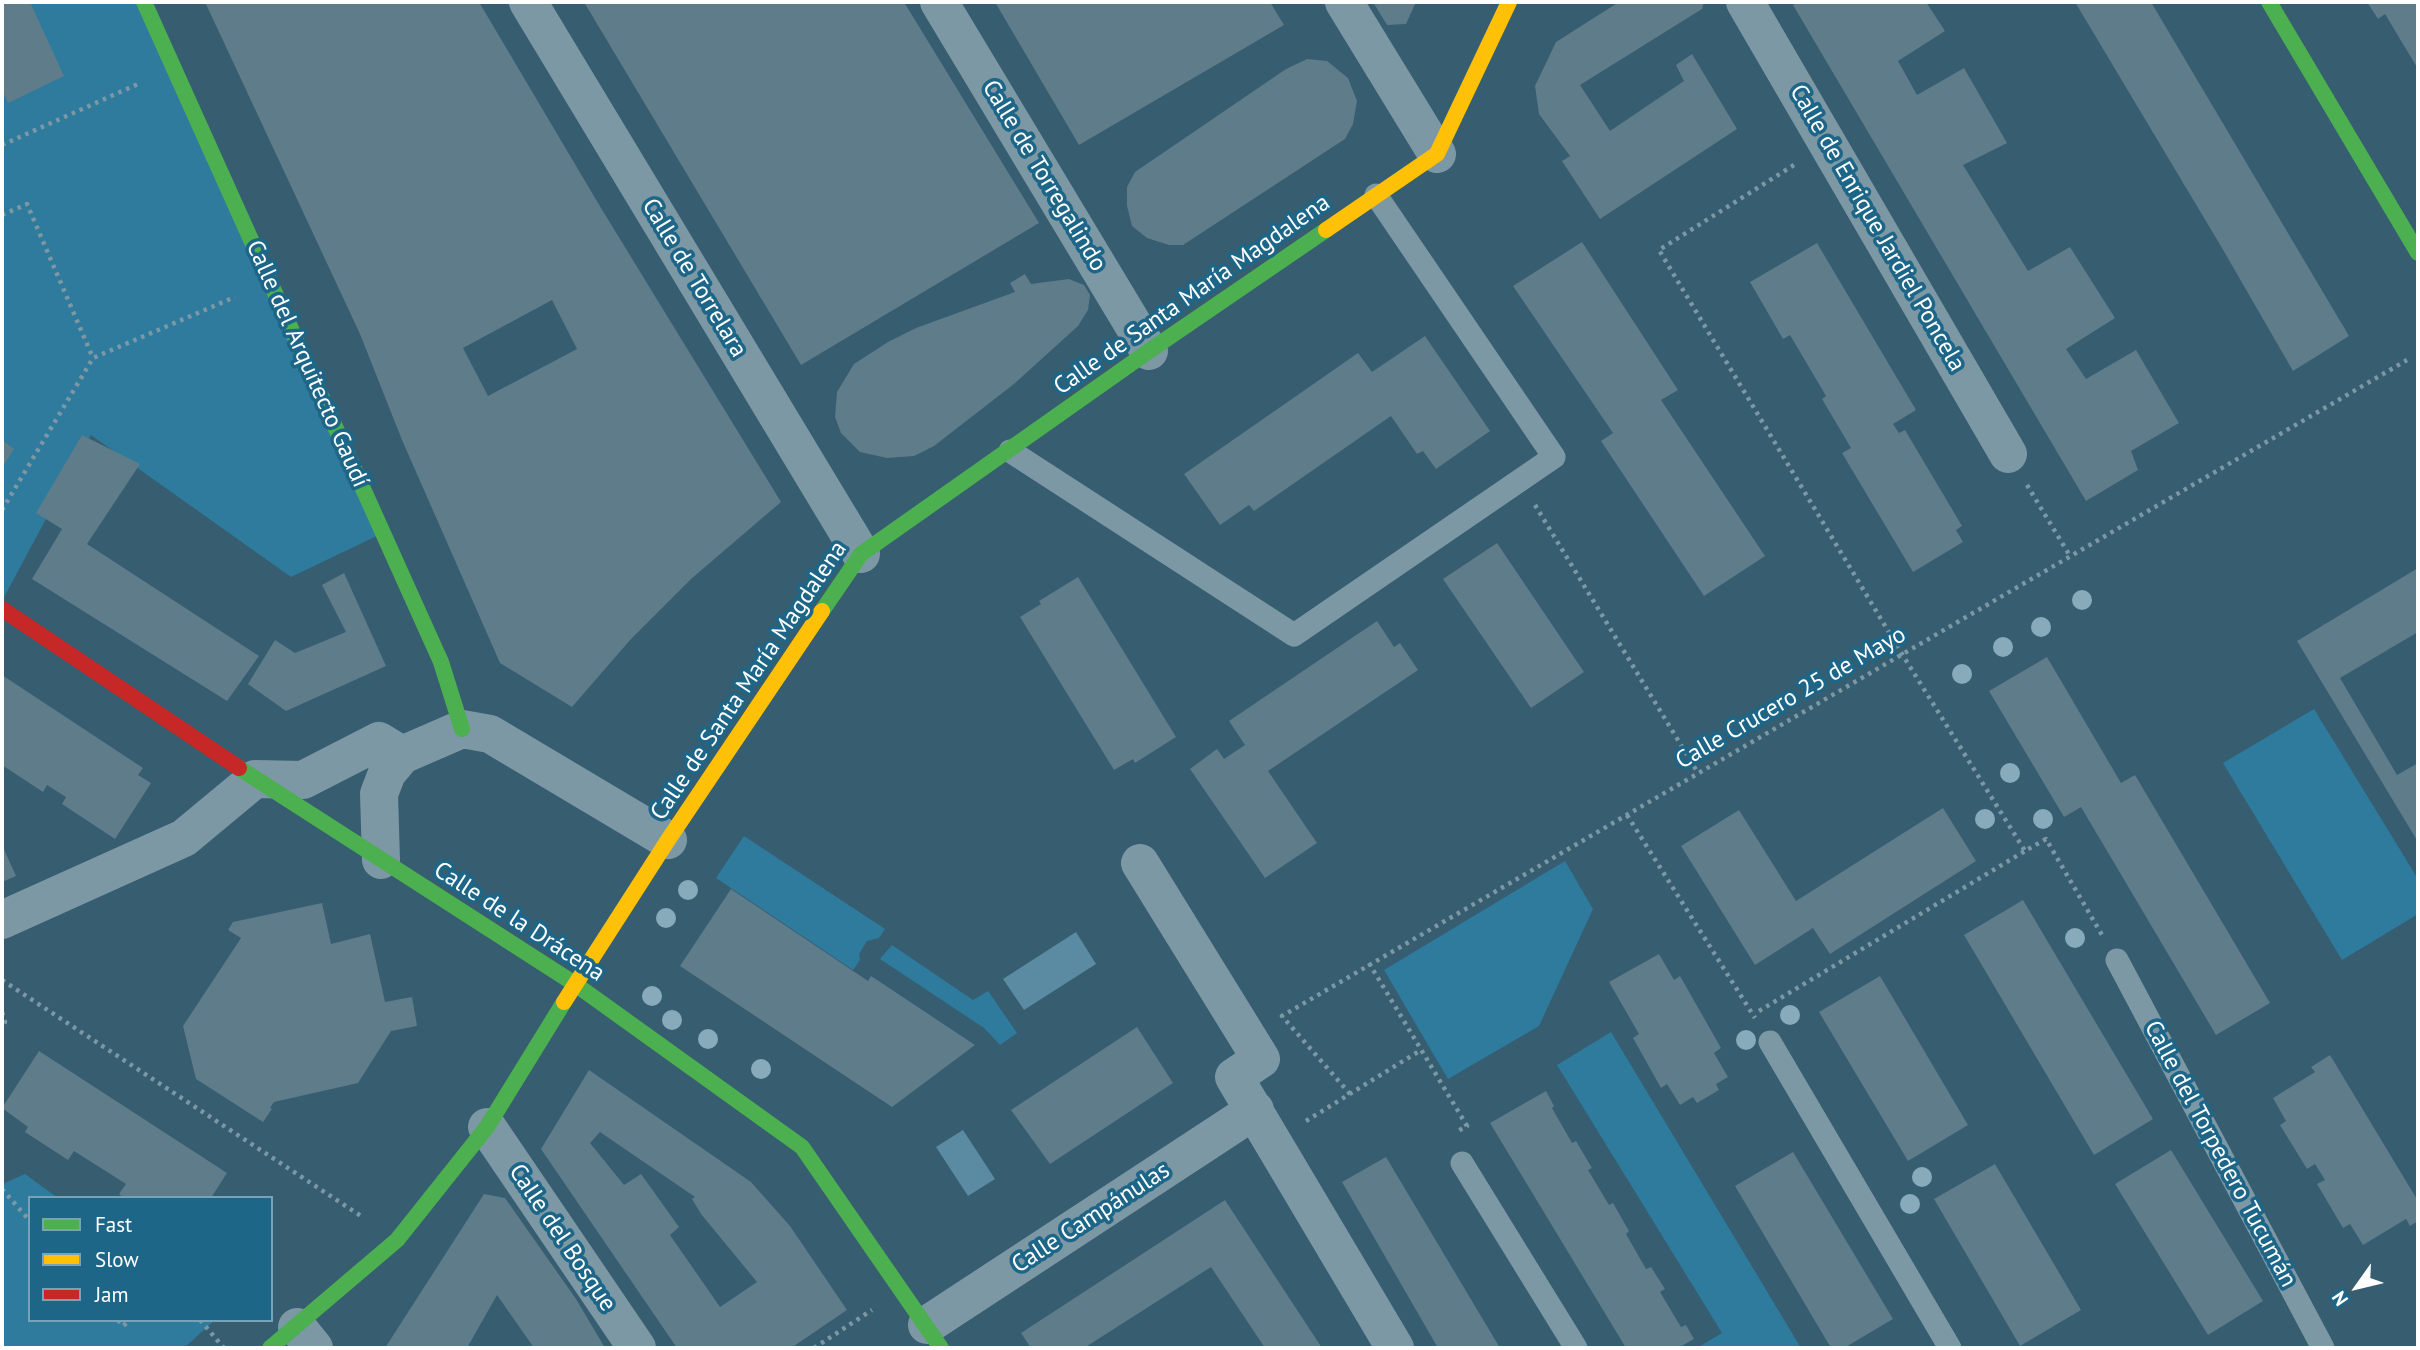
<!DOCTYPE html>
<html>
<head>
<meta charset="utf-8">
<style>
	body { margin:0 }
	#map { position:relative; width:2420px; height:1350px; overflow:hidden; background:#365d70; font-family:"PT Sans",sans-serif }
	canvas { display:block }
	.frame { position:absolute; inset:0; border:4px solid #fff; pointer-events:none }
	.legend { position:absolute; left:28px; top:1196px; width:245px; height:126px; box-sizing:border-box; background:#1d6688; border:2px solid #77a3b8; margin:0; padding:9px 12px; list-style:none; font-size:21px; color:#fff }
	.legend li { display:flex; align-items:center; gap:14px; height:35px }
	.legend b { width:35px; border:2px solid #77a3b8 }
	.north { position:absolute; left:2322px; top:1252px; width:70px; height:70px; -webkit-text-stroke:5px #1d6688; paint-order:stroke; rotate:236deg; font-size:19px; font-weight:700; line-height:28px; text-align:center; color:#fff }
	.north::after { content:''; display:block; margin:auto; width:24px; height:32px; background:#fff; clip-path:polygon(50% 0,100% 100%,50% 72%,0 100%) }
</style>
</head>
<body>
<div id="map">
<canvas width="2420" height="1350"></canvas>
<div class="frame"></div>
<ul class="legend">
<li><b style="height:9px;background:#4caf50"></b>Fast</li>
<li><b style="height:9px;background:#ffc107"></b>Slow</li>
<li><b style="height:9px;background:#c62828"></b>Jam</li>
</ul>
<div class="north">N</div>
</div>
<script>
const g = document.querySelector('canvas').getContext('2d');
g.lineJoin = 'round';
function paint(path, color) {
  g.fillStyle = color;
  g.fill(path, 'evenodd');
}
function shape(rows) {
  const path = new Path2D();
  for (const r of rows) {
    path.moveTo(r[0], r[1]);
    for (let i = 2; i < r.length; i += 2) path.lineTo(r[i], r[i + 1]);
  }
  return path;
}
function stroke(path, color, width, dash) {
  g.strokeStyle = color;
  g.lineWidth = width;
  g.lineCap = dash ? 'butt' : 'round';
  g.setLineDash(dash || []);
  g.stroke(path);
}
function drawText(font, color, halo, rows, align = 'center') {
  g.font = font + ' "PT Sans",sans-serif';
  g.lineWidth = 7;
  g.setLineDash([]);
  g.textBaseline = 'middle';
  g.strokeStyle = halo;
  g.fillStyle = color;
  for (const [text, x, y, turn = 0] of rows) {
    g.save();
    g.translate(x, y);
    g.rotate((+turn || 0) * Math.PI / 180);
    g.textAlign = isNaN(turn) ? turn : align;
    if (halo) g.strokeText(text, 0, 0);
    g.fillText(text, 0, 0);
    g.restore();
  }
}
paint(shape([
	[2,2,143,2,383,533,291,577,91,435,2,601],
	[2314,709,2418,879,2418,914,2342,960,2223,763],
	[744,836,885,929,879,938,867,941,859,954,860,960,853,970,716,878],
	[1565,861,1593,909,1539,1026,1448,1079,1384,970],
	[892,945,973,1000,988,991,1017,1033,1000,1045,984,1028,880,959],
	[1611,1032,1801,1348,1697,1348,1722,1333,1557,1065],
	[25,1174,58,1198,30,1198,30,1320,215,1320,184,1348,2,1348,2,1184]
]), '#2f7b9d');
paint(shape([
	[1076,932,1096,964,1024,1010,1003,979],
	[963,1130,995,1179,968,1196,936,1147]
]), '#5a8ba2');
paint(shape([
	[2,2,30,2,64,76,8,103,2,89],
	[205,2,479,2,601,208,781,502,691,579,631,639,572,707,500,663,402,440,360,334],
	[552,300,577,349,488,396,463,348],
	[584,2,904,2,1039,223,801,365],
	[995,2,1270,2,1284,25,1079,145],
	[1373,2,1416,2,1406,24,1387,25],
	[1619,2,1704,2,1702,9,1580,85,1610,131,1684,81,1676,65,1692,54,1737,129,1600,219,1562,161,1570,156,1539,114,1535,86,1556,42],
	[1797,2,1926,2,1945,31,1898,61,1917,95,1964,68,2007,143,1963,165,2028,271,2070,247,2115,318,2066,349,2086,379,2136,350,2179,423,2131,451,2138,470,2086,501,1793,5],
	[2075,2,2151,2,2349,336,2293,371,2222,248],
	[2367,2,2418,2,2418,69,2385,14,2378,19],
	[1307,59,1327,61,1348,78,1357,101,1353,124,1345,139,1183,245,1169,245,1147,238,1132,226,1127,206,1127,187,1135,172,1286,69],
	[1582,242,1678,390,1661,400,1765,556,1704,596,1601,441,1613,433,1513,286],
	[1817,243,1916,410,1893,424,1899,433,1905,430,1962,526,1956,530,1963,542,1913,572,1842,453,1851,448,1822,399,1826,396,1790,335,1783,339,1750,282],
	[1025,274,1031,284,1069,279,1084,285,1090,295,1088,310,1078,326,1014,384,934,446,914,456,887,458,860,452,841,433,835,417,837,392,854,364,888,342,916,328,1015,292,1010,283],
	[1425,336,1490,431,1436,469,1423,451,1417,454,1391,416,1254,511,1249,505,1220,525,1184,474,1358,353,1372,372],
	[82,435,140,464,87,544,259,656,227,701,32,579,62,529,36,513],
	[2,440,14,449,2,468],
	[1497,543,1584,672,1531,708,1443,579],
	[2418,568,2418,632,2340,678,2397,775,2418,763,2418,842,2297,641],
	[344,573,386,666,286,711,248,684,275,640,295,653,346,632,322,585],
	[1078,577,1176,737,1135,763,1133,759,1114,770,1020,617,1041,604,1039,601],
	[1377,621,1394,647,1400,643,1418,670,1268,771,1317,843,1265,878,1190,769,1217,749,1224,759,1245,745,1229,721],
	[2047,657,2121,783,2135,775,2270,1003,2216,1035,2081,807,2064,817,1989,691],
	[2,675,143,768,138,775,151,783,115,839,62,804,66,797,47,785,43,792,2,765],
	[1943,808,1976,861,1830,954,1813,928,1755,965,1681,846,1739,810,1796,901],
	[2,845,16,876,2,882],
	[731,889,868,981,871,976,975,1045,892,1107,680,966],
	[2023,900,2153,1119,2094,1155,1964,935],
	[322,903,331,944,370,934,385,1002,412,997,417,1026,391,1031,358,1083,274,1102,270,1108,272,1109,263,1122,196,1079,183,1026,241,938,228,930,233,922],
	[1659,954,1674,980,1680,976,1721,1048,1714,1053,1728,1077,1716,1084,1719,1090,1697,1103,1693,1097,1680,1105,1667,1084,1661,1088,1633,1038,1639,1034,1609,982],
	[1880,976,1968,1125,1908,1161,1819,1012],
	[1137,1027,1173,1083,1050,1164,1011,1110],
	[39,1051,227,1173,211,1198,124,1198,119,1194,126,1184,74,1151,68,1160,25,1132,28,1127,2,1108],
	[2330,1055,2418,1201,2418,1221,2410,1226,2406,1219,2363,1245,2350,1224,2343,1228,2317,1184,2325,1180,2315,1164,2307,1169,2280,1125,2286,1121,2273,1098,2315,1072,2311,1067],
	[589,1070,751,1182,790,1226,847,1310,791,1348,677,1348,541,1149],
	[600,1132,695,1197,692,1199,701,1214,757,1282,720,1307,670,1235,679,1227,641,1174,624,1185,590,1143],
	[1546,1091,1554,1106,1552,1108,1572,1143,1576,1141,1592,1168,1588,1170,1609,1205,1613,1203,1629,1231,1626,1234,1646,1269,1651,1267,1665,1289,1660,1292,1681,1327,1686,1325,1694,1339,1678,1348,1626,1348,1490,1123],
	[2171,1150,2263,1301,2208,1335,2115,1184],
	[1793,1152,1893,1319,1844,1348,1831,1348,1735,1186],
	[1386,1157,1500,1348,1438,1348,1342,1182],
	[1995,1164,2081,1310,2020,1346,1934,1199],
	[484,1194,505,1198,576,1299,605,1348,534,1348,497,1295,467,1348,385,1348],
	[1225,1200,1322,1348,1265,1348,1211,1267,1084,1348,1031,1348,1021,1333]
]), '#5f7c8a');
stroke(shape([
	[2,145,138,84],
	[1794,165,1659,250,1902,654,2025,851,2046,839,2102,935],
	[2,215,27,204,93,358],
	[2027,485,2070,556],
	[1535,505,1698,773],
	[2,510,93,358,235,297],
	[1627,815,1755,1018],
	[1369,963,1467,1126,1456,1132],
	[2,980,364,1218],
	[1759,1011,2025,851],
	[2,1012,5,1022,2,1027],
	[1350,1094,1282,1016,2407,360],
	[1306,1121,1421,1050],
	[2,1189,30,1221],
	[118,1320,123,1326,130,1320],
	[200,1320,224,1348],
	[814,1348,872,1310]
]), '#7d98a5', 4.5, [3.5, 5]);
stroke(shape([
	[1010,451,1294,635,1554,457,1376,195],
	[2117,960,2323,1348],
	[1770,1042,1950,1348],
	[1462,1163,1576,1348]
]), '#7d98a5', 23);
stroke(shape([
	[528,2,861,554],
	[939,2,1149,351],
	[1344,2,1437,154],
	[1745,2,2008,454],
	[381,860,379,794,387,773,402,755,462,729,490,734,668,840],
	[1140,863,1261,1059,1234,1077,1395,1348],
	[2,920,184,838,255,779,303,780,379,741,402,755],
	[487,1127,637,1348],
	[927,1325,1255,1110],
	[297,1327,314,1348]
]), '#7d98a5', 38);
stroke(shape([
	[144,2,441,662,462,729],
	[2269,2,2418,253],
	[822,611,861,554,1149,351,1326,230],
	[239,768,575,984,802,1147,941,1348],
	[270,1348,397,1240,487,1127,564,1002]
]), '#4caf50', 16);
stroke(shape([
	[1326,230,1437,154,1509,2],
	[564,1002,668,840,822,611]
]), '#ffc107', 16);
stroke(shape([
	[2,609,239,768]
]), '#c62828', 16);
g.fillStyle = '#88abbb';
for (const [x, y] of [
	[2082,600],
	[2041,627],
	[2003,647],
	[1962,674],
	[2010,773],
	[1985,819],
	[2043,819],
	[688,890],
	[666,918],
	[2075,938],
	[652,996],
	[1790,1015],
	[672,1020],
	[708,1039],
	[1746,1040],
	[761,1069],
	[1922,1177],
	[1910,1204]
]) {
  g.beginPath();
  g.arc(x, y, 10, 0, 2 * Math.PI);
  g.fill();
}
drawText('24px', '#fff', '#1d6688', [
	["Calle de Torregalindo",1044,176,59],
	["Calle de Enrique Jardiel Poncela",1877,228,60],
	["Calle de Torrelara",694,278,59],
	["Calle de Santa María Magdalena",1192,295,-35],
	["Calle del Arquitecto Gaudí",307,364,66],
	["Calle de Santa María Magdalena",749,681,-56],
	["Calle Crucero 25 de Mayo",1791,698,-30],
	["Calle de la Drácena",519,922,33],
	["Calle del Torpedero Tucumán",2220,1154,62],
	["Calle Campánulas",1091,1218,-33],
	["Calle del Bosque",562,1238,56]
]);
</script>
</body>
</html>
